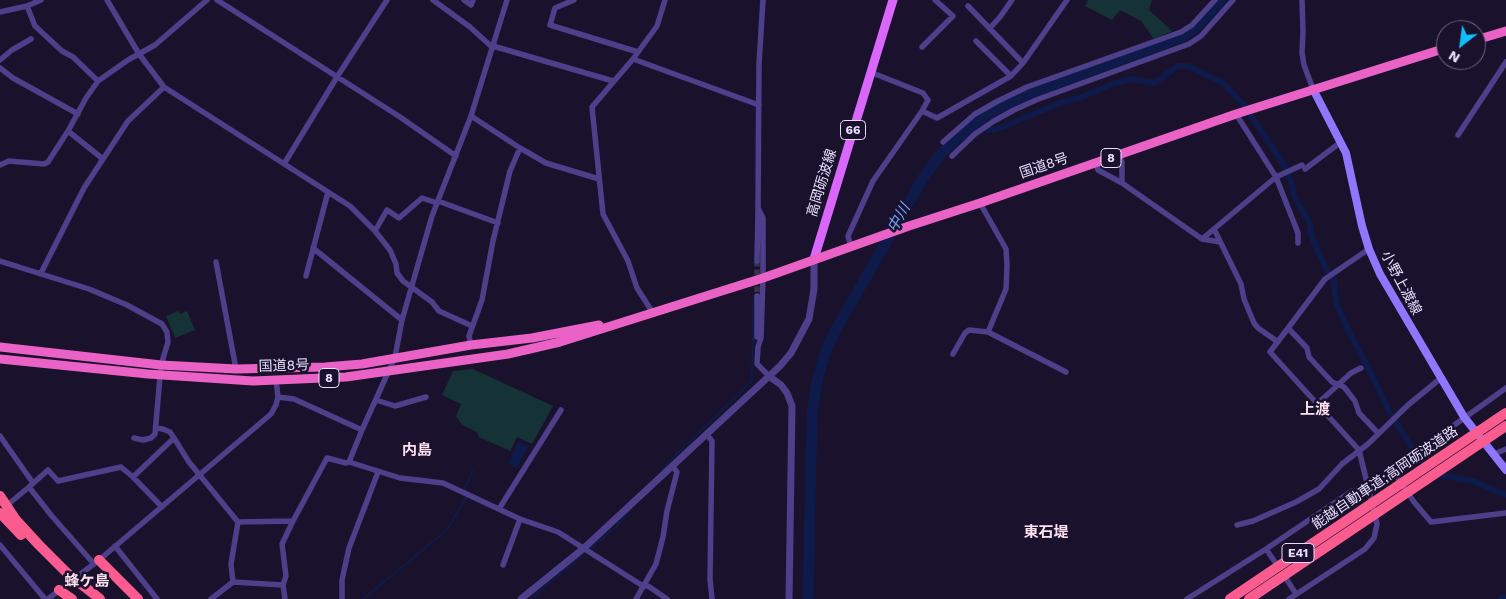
<!DOCTYPE html>
<html>
<head>
<meta charset="utf-8">
<style>
	body { margin:0 }
	#map { position:relative; width:1506px; height:599px; overflow:hidden; background:#1a122c; font-family:"Work Sans",sans-serif }
	canvas { display:block }
	.north { position:absolute; left:1436px; top:20px; width:50px; height:50px; box-sizing:border-box; background:#1a122c; border:1px solid #6c6480; border-radius:50%; rotate:210deg; font-size:14px; font-weight:700; line-height:20px; text-align:center; color:#e6defe }
	.north::after { content:''; display:block; margin:auto; width:18px; height:22px; background:#0fbff9; clip-path:polygon(50% 0,100% 100%,50% 72%,0 100%) }
</style>
</head>
<body>
<div id="map">
<canvas width="1506" height="599"></canvas>
<div class="north">N</div>
</div>
<script>
const g = document.querySelector('canvas').getContext('2d');
g.lineJoin = 'round';
function paint(path, color) {
  g.fillStyle = color;
  g.fill(path, 'evenodd');
}
function shape(rows) {
  const path = new Path2D();
  for (const r of rows) {
    path.moveTo(r[0], r[1]);
    for (let i = 2; i < r.length; i += 2) path.lineTo(r[i], r[i + 1]);
  }
  return path;
}
function stroke(path, color, width, dash) {
  g.strokeStyle = color;
  g.lineWidth = width;
  g.lineCap = dash ? 'butt' : 'round';
  g.setLineDash(dash || []);
  g.stroke(path);
}
function drawText(font, color, halo, rows, align = 'center') {
  g.font = font + ' "Work Sans","Noto Sans JP",sans-serif';
  g.lineWidth = 5;
  g.setLineDash([]);
  g.textBaseline = 'middle';
  g.strokeStyle = halo;
  g.fillStyle = color;
  for (const [text, x, y, turn = 0] of rows) {
    g.save();
    g.translate(x, y);
    g.rotate((+turn || 0) * Math.PI / 180);
    g.textAlign = isNaN(turn) ? turn : align;
    if (halo) g.strokeText(text, 0, 0);
    g.fillText(text, 0, 0);
    g.restore();
  }
}
paint(shape([
	[1088,0,1152,0,1149,10,1172,31,1154,39,1141,21,1120,10,1112,20,1085,6],
	[178,311,180,314,187,311,195,330,175,338,166,316],
	[473,369,553,406,532,444,517,437,510,451,479,437,477,432,462,425,456,416,461,404,442,395,453,371]
]), '#153236');
paint(shape([
	[518,442,528,447,517,468,508,464]
]), '#0d1a4a');
stroke(shape([
	[758,43,760,0],
	[755,180,756,97],
	[754,264,755,245],
	[661,472,672,459,752,381,754,295],
	[464,489,473,471],
	[590,549,617,526,629,511],
	[363,599,447,530,466,497],
	[531,599,586,552]
]), '#0d1a4a', 2);
stroke(shape([
	[1251,116,1286,168,1296,200,1310,223,1311,235,1325,267,1333,278,1337,305,1350,334,1367,365,1390,413,1414,451,1429,473,1473,481,1506,495],
	[980,119,983,124],
	[987,128,988,130,996,129,1005,126,1060,103,1082,97,1115,83,1131,79,1154,83,1178,66,1188,66,1223,83,1244,105],
	[1500,599,1506,597]
]), '#0d1a4a', 6);
stroke(shape([
	[808,599,812,415,817,381,825,353,835,331,923,178,939,156,954,141,980,119,993,111,1030,93,1179,38,1194,29,1221,0]
]), '#0d1a4a', 11);
stroke(shape([
	[757,261,757,296]
]), '#39314c', 5.5, [5.5, 3]);
stroke(shape([
	[107,0,139,54,164,87],
	[217,0,400,117,456,156],
	[433,0,470,27,493,48],
	[464,0,471,5,473,0],
	[574,0,555,8,550,25,638,52],
	[763,0,759,64,758,208,763,218,763,278,761,338,758,347,757,364,770,377],
	[1302,0,1303,31,1302,53,1304,65,1313,89],
	[27,6,35,26,62,51,73,57,98,81],
	[968,6,1023,63],
	[0,12,27,6,41,0],
	[990,28,1000,17,1012,0],
	[976,41,1011,76],
	[493,46,613,81],
	[922,47,953,16,935,0],
	[633,59,759,105],
	[0,60,12,50,31,39],
	[0,68,13,78,78,114],
	[922,111,937,118,1011,76,1023,63,1067,0],
	[1236,114,1276,177,1298,233,1298,243],
	[471,116,520,148,546,163,599,179],
	[68,131,103,159],
	[1458,135,1506,62],
	[943,142,975,114,998,101,1027,87,1181,32,1192,25,1215,0],
	[1119,155,1122,162,1122,183],
	[952,156,975,134,994,121,1014,110,1036,100,1189,44,1201,36,1233,0],
	[1096,163,1098,170,1122,183,1202,239,1214,229],
	[284,164,337,77,387,0],
	[0,165,9,161,44,164,48,162,68,131,86,98,98,81,128,60,155,45,207,0],
	[1305,169,1341,142],
	[328,192,350,206,375,231,390,250,396,264,397,273,403,281,432,302,439,311,472,326],
	[438,201,498,223],
	[980,203,1006,249,1007,266,1006,289,988,332,1066,372],
	[375,231,387,210,399,218,422,198,437,203],
	[1202,239,1220,242],
	[851,247,848,236,873,181,922,111,928,100,923,93,870,72],
	[313,248,402,320],
	[0,261,89,289,127,305,162,324,167,332,168,342,161,365,155,434,151,438,143,440,134,438],
	[757,261,758,210],
	[216,262,236,369],
	[41,273,84,188,128,121,164,87,328,192,306,276],
	[757,296,757,337],
	[653,313,637,288,628,261,603,214,592,107,633,59,657,26,665,0],
	[1288,328,1307,348,1309,357,1332,382,1344,387,1355,401,1359,413,1378,433],
	[1278,342,1258,328,1254,323,1244,299,1241,284,1214,229,1276,177,1302,165],
	[471,345,469,336,482,300,493,241,510,171,520,148],
	[953,354,965,333,969,330,988,332],
	[278,397,294,399,362,430],
	[376,400,395,406,426,397],
	[1317,404,1351,373,1361,368],
	[156,428,163,429,170,432,174,438],
	[707,435,712,441,710,579,712,599],
	[0,436,33,483],
	[1494,454,1506,449],
	[349,462,362,430,395,357,402,320,432,216,471,116,507,0],
	[1393,471,1414,502,1431,522,1506,513],
	[133,477,162,507],
	[6,506,29,487],
	[499,509,561,410],
	[1237,525,1253,521,1296,502,1319,489,1342,464,1368,444,1408,405,1441,378],
	[0,545,45,599],
	[115,546,157,599],
	[1266,549,1275,562],
	[94,564,51,515,29,487,48,470,58,481,121,467,133,477,174,438,189,462,238,522,293,521,327,458,346,463,349,462,400,478,443,483,520,519,558,532,643,586,648,586,667,599],
	[503,565,520,519],
	[1287,580,1296,594],
	[233,582,283,585],
	[48,599,99,560,271,414,276,405,278,397,276,380],
	[211,599,233,582,231,564,238,522],
	[285,599,283,585,286,576,282,544,293,521],
	[342,599,342,580,349,548,378,472],
	[636,599,656,564,663,537,667,511,677,472,673,467],
	[1187,599,1266,549,1352,491,1369,488,1429,447,1446,431,1506,388],
	[1289,599,1365,549,1374,538,1377,524,1359,450,1270,352,1325,279,1369,249]
]), '#4d3f89', 5.5);
stroke(shape([
	[770,377,781,385,787,393,792,406,789,599],
	[521,599,584,548,780,366,791,353,809,319,814,289,814,259]
]), '#4d3f89', 7);
stroke(shape([
	[1313,89,1346,153,1362,226,1369,249,1380,274,1464,417,1506,470]
]), '#8e77fc', 8);
stroke(shape([
	[814,259,893,0]
]), '#da67fb', 9);
stroke(shape([
	[1476,40,1506,31],
	[0,347,161,365,236,369,325,367,362,364,471,345,532,338,599,325],
	[0,359,148,374,253,381,346,377,508,354,560,342,763,278,909,226,980,203,1236,114,1446,48]
]), '#ea62c6', 9);
stroke(shape([
	[0,496,16,520,39,545,67,573,100,599],
	[0,513,21,535],
	[99,560,138,599],
	[59,590,72,599],
	[1230,599,1506,413],
	[1249,599,1506,426]
]), '#fb5c90', 10);
for (const [x, y, w] of [
	[853,130,25],
	[1111,158,20],
	[329,378,20],
	[1298,553,32]
]) {
  const box = new Path2D();
  box.roundRect(x - w / 2, y - 9.5, w, 19, 4);
  g.fillStyle = '#1a122c';
  g.fill(box);
  stroke(box, '#e6defe', 1);
}
drawText('bold 12px', '#e6defe', null, [
	["66",853,130],
	["8",1111,158],
	["8",329,378],
	["E41",1298,553]
]);
drawText('14px', '#e6defe', '#1a122c', [
	["国道8号",1044,166,-19],
	["高岡砺波線",822,183,-73],
	["小野上渡線",1401,283,62],
	["国道8号",284,366,-2],
	["能越自動車道;高岡砺波道路",1385,478,-34]
]);
drawText('italic 15px', '#6ea5fb', '#1a122c', [
	["中川",899,218,-60]
]);
drawText('bold 15px', '#fedfee', '#1a122c', [
	["上渡",1315,410],
	["内島",417,451],
	["東石堤",1046,533],
	["蜂ケ島",87,582]
]);
</script>
</body>
</html>
